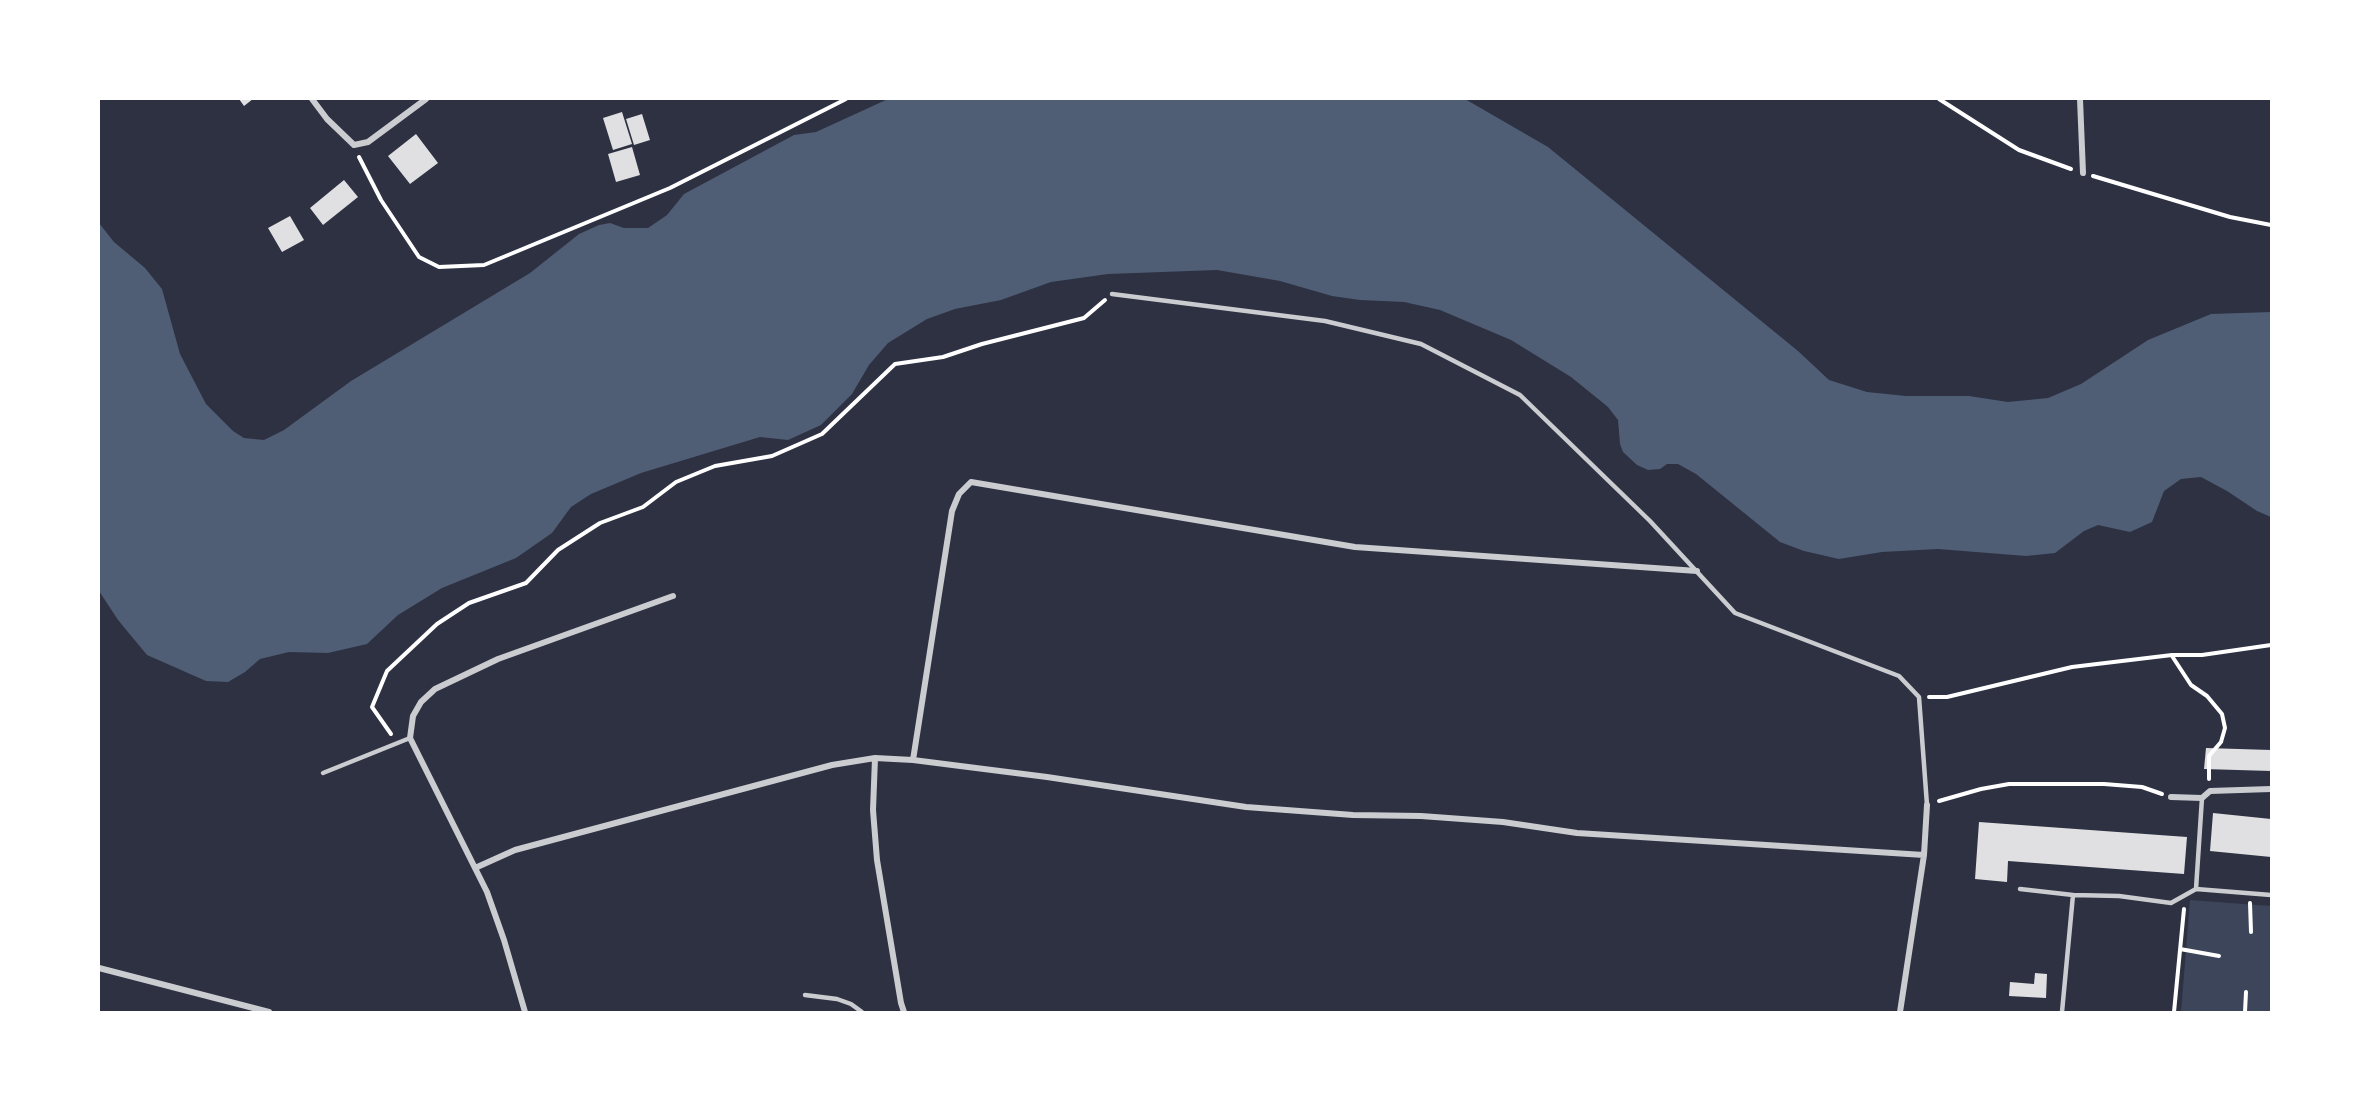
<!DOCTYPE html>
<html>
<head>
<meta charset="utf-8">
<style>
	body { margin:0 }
	#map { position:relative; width:2370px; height:1111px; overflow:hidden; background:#2d3142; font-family:Mulish,sans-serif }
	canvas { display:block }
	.frame { position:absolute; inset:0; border:100px solid #fff; pointer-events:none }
</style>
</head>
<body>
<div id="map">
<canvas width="2370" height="1111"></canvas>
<div class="frame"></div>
</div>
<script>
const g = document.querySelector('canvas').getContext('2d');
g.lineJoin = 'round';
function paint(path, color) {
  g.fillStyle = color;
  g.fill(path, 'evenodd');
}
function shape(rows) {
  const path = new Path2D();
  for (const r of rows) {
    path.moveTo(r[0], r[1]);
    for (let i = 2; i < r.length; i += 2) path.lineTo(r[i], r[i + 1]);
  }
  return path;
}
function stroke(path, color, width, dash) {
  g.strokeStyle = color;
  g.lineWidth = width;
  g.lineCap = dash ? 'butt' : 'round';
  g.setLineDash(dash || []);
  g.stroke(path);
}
paint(shape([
	[2190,900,2271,906,2271,1012,2181,1012]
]), '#3c4559');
paint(shape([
	[888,99,1465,99,1548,147,1798,351,1829,380,1867,392,1906,396,1969,396,2008,402,2048,398,2081,384,2148,340,2211,314,2271,312,2271,517,2257,511,2227,491,2201,477,2181,479,2164,491,2152,522,2130,532,2098,525,2084,531,2055,553,2026,556,1938,549,1882,552,1839,559,1804,551,1780,542,1696,474,1678,464,1667,464,1660,469,1648,470,1637,465,1623,452,1620,444,1618,420,1608,407,1571,377,1511,340,1440,310,1404,302,1360,300,1332,296,1280,281,1217,270,1108,274,1051,282,1001,300,955,309,927,319,888,343,869,365,852,394,821,425,788,440,760,437,641,473,591,494,571,507,552,533,516,558,442,588,398,615,367,644,328,653,289,652,260,659,245,672,228,682,206,681,147,655,118,620,99,591,99,223,114,242,145,268,162,289,180,354,206,404,233,431,244,438,264,440,284,430,351,381,530,273,579,234,599,225,610,223,624,228,648,228,667,215,684,194,794,135,816,132]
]), '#4f5d75');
paint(shape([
	[239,99,253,99,244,106],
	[622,112,632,144,613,150,603,118],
	[642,114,650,140,634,145,626,119],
	[416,134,438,163,410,184,388,156],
	[632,147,640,175,616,182,608,154],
	[344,180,358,197,323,225,310,208],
	[290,216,304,240,282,252,268,228],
	[2206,748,2271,750,2271,771,2204,769],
	[2213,813,2271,819,2271,857,2210,851],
	[1979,822,2187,837,2184,874,2008,861,2007,882,1975,879],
	[2035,973,2047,974,2046,998,2009,996,2010,982,2034,984]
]), '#e0e0e3');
stroke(shape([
	[1939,99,2019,150,2071,169],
	[359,157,381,200,419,257,439,267,484,265,670,188,846,99],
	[2093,176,2230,217,2271,225],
	[2172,656,2191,685,2207,696,2222,714,2225,728,2221,742,2209,756,2209,779],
	[1929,697,1947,697,2072,667,2172,655,2202,655,2271,645],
	[391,734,372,707,387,671,437,624,469,603,526,583,558,550,600,523,643,507,676,482,715,466,772,456,822,434,895,364,943,357,982,344,1084,318,1105,300],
	[1939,801,1981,789,2009,784,2104,784,2142,787,2162,794],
	[2250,903,2251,932],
	[2180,949,2219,956],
	[2174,1012,2184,909],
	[2245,1012,2246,992]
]), '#fff', 4);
stroke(shape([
	[1112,294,1325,321,1421,344,1520,395,1650,521,1735,613,1899,676,1919,697,1927,805],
	[323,773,410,738],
	[2020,889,2073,895],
	[2196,889,2202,798],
	[805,995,837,999,851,1004,862,1012],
	[2062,1012,2073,895,2119,896,2171,903,2196,889,2271,895]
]), '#caccd0', 4.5);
stroke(shape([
	[312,99,327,119,354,145,368,142,426,99],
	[2080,99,2083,173],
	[875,758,873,810,877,860,901,1003,904,1012],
	[913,760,952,511,959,494,971,482,1355,547,1697,571],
	[2171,797,2202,798,2210,791,2271,789],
	[475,868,515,850,832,765,875,758,913,760,1047,777,1246,807,1353,815,1421,816,1503,822,1577,833,1924,855],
	[99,968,269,1012],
	[525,1012,504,940,487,892,410,738,413,716,421,702,435,689,498,659,673,596],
	[1900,1012,1924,855,1927,805]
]), '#caccd0', 6);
</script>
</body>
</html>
